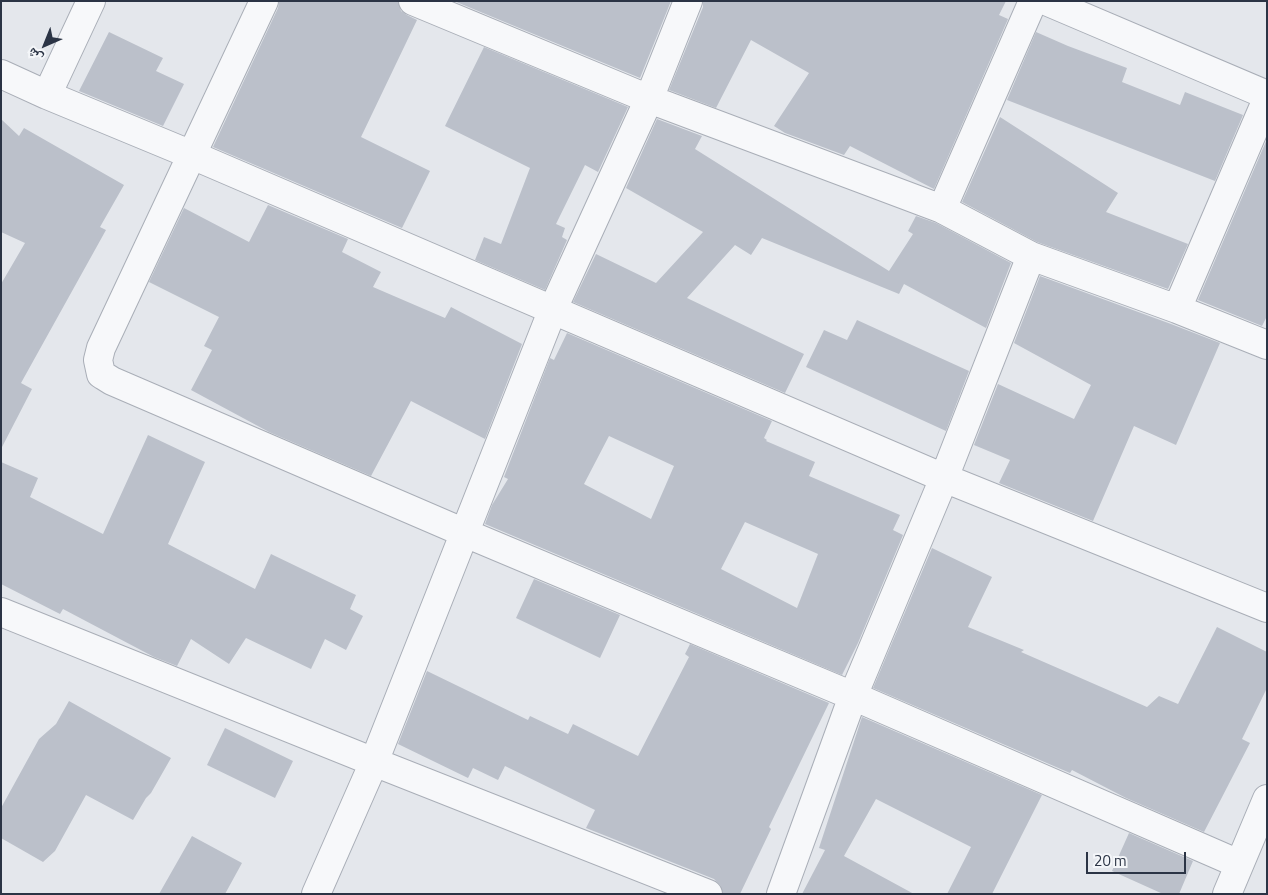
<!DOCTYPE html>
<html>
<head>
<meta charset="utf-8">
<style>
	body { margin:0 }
	#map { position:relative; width:1268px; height:895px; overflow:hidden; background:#e4e7ec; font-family:"Titillium Web","Noto Naskh Arabic",sans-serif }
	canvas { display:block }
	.frame { position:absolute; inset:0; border:2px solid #2b3445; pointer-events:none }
	.north { position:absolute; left:20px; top:20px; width:50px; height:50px; -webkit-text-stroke:4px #f4f6f9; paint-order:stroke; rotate:224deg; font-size:14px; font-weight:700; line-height:20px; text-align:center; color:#2b3445 }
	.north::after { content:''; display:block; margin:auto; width:18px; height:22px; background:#2b3445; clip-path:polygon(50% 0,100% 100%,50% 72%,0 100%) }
	.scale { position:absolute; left:1086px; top:852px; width:100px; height:22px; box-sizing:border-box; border:2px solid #2b3445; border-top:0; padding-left:6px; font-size:15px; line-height:18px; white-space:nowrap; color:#2b3445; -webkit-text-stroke:4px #f4f6f9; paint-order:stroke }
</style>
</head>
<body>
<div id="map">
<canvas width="1268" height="895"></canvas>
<div class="frame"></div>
<div class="north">ش</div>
<div class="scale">20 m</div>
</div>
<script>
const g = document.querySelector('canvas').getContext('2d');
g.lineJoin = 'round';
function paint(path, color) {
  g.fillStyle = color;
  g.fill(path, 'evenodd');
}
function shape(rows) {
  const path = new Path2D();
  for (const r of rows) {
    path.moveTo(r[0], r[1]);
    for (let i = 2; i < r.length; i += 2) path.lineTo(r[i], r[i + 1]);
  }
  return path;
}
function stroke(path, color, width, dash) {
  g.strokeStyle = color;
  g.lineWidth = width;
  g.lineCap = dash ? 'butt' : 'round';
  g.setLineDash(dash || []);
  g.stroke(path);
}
paint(shape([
	[279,1,398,1,401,11,407,15,417,20,361,137,430,171,402,228,213,147,278,8],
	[454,1,671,1,640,78],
	[703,1,1006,1,999,15,1008,19,934,189,850,146,844,155,785,133,774,126,809,73,751,40,716,108,669,90,703,7],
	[109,32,163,58,156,71,184,84,163,126,79,91],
	[1036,32,1068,46,1127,68,1122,82,1180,105,1185,92,1243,115,1215,181,1007,100],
	[484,47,628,107,598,172,585,165,556,224,565,228,562,237,567,240,545,290,475,260,484,237,501,244,530,168,445,126],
	[1000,117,1118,193,1106,212,1188,244,1168,289,1037,242,962,202],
	[1,119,19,136,24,128,124,185,100,227,106,230,21,383,32,389,1,449,1,284,25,243,1,232],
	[657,119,702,136,695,149,889,271,913,234,908,231,916,216,936,223,1011,263,986,328,904,284,899,294,762,238,751,255,735,245,687,298,804,354,785,393,573,302,596,254,656,283,703,232,626,188],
	[1267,139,1267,316,1262,326,1198,300],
	[268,205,348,239,342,252,381,272,373,287,445,318,451,307,522,344,485,439,411,401,371,476,269,432,191,390,212,350,204,346,219,317,149,282,184,208,249,242],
	[1040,276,1171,324,1220,343,1176,445,1134,426,1093,521,999,483,1010,460,974,445,998,384,1074,419,1091,385,1014,343],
	[857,320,969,371,946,431,806,367,824,330,847,340],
	[567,333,772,421,764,438,767,440,766,441,815,462,809,476,900,515,893,530,903,535,858,643,842,675,485,524,492,505,508,479,504,477,550,358,554,360],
	[609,436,674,466,651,519,584,484],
	[745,522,818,554,797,608,721,569],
	[148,435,205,462,168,544,255,589,271,554,356,595,350,609,363,616,346,650,325,639,311,669,246,638,229,664,191,639,177,666,154,657,63,609,60,614,1,584,1,462,38,478,30,497,103,534],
	[932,548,992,577,968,627,1024,650,1021,652,1147,707,1159,696,1178,704,1217,627,1267,652,1267,688,1242,739,1250,743,1204,832,1126,798,1072,770,1070,773,873,688],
	[534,579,620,615,600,658,516,618],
	[690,644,829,703,769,827,771,829,740,894,723,894,720,885,714,879,586,828,595,810,505,766,498,780,473,768,468,778,398,744,427,671,528,720,530,716,568,734,573,724,638,756,689,657,685,654],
	[69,701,171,758,151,793,146,798,133,820,86,795,55,851,43,862,1,838,1,808,39,739,56,724],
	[862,717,1042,795,992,894,947,894,971,847,876,799,844,856,914,894,802,894,825,850,819,848],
	[225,728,293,761,275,798,207,765],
	[1129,833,1193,861,1179,894,1163,894,1112,871],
	[192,836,242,863,225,894,159,894]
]), '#bbc0ca');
const minor = shape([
	[264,1,101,348,98,360,101,374,104,376,112,381,465,533,853,696,1239,864],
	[413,1,649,99,942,209,1031,256,1177,309,1267,345],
	[1046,1,1267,95],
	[1,74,47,95,192,155,944,478,1267,608],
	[47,95,91,1],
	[942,209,1033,1],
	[1177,309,1267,99],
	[1,612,374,762,708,894],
	[316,894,374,762,553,309,649,99,688,1],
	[781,894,853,696,944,478,1031,256],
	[1227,894,1267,799]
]);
stroke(minor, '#a9aeb7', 30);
stroke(minor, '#f7f8fa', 28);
</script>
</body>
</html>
